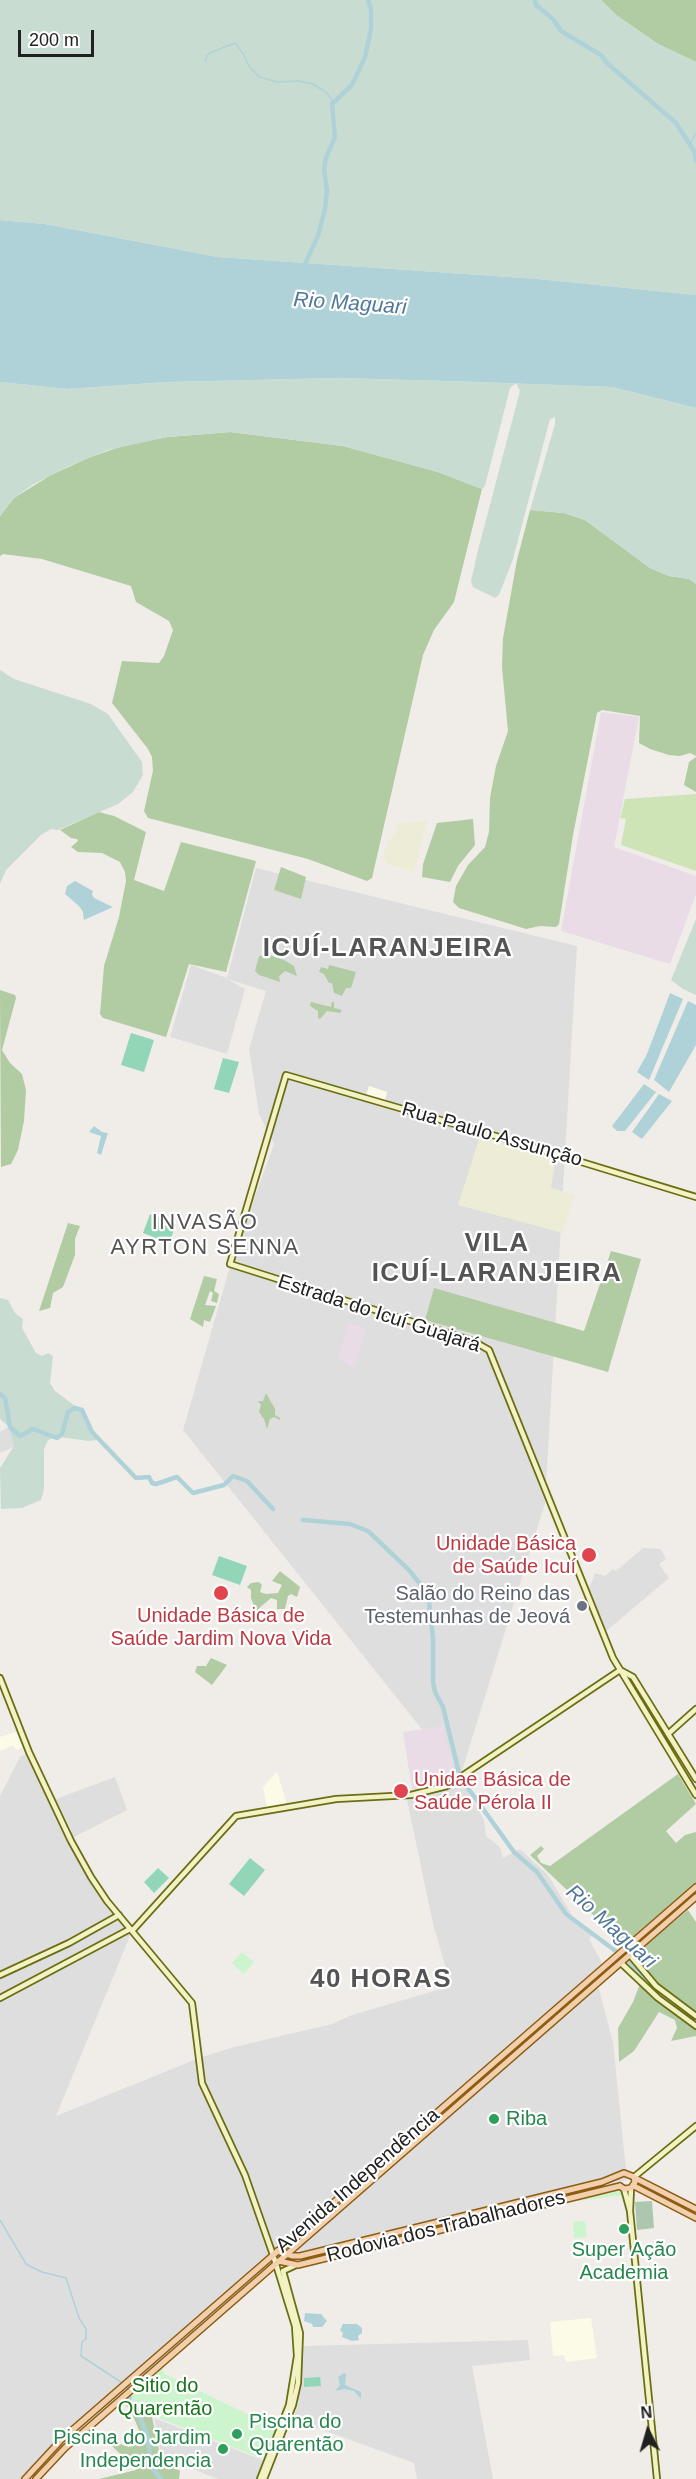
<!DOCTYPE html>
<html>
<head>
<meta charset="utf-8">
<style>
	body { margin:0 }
	#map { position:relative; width:696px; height:2479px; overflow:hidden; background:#f0ede9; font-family:Arial,sans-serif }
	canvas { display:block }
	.north { position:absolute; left:618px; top:2401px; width:60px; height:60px; -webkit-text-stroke:4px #fff; paint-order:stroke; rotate:355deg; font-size:16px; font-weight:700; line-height:24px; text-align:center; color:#212121 }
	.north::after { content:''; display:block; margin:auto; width:21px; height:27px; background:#212121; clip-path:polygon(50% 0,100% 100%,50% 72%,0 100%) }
	.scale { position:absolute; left:18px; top:30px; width:76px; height:27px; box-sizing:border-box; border:3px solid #212121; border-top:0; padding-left:8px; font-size:18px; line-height:21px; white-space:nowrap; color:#212121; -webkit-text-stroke:4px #fff; paint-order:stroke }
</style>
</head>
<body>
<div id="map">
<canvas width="696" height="2479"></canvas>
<div class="north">N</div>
<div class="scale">200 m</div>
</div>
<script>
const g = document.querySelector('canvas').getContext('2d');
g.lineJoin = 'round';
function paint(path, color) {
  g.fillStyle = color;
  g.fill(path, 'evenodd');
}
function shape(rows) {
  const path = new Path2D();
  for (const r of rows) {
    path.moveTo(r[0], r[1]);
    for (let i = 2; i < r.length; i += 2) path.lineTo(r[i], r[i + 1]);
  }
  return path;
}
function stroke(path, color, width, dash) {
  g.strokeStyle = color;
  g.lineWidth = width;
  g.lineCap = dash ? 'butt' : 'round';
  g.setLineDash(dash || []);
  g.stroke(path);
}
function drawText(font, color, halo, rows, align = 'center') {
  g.font = font + ' Arial,sans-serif';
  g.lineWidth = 4.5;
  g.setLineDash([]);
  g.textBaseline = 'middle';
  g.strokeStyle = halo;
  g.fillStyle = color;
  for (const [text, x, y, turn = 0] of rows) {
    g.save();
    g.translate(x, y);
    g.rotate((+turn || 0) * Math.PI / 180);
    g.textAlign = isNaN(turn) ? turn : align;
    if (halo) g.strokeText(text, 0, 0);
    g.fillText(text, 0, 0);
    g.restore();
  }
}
paint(shape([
	[256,868,577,946,545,1503,460,1777,183,1430,231,1263,274,1144,259,1114,249,1049,266,991,227,979,245,989,227,1054,170,1037,191,965,227,978],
	[7,1428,28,1441,0,1453,0,1432],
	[643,1548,661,1549,666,1559,659,1564,669,1578,605,1632,588,1592,595,1573,605,1576,613,1569,616,1571],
	[29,1752,67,1834,72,1832,56,1799,115,1777,127,1810,70,1839,91,1877,132,1931,56,2116,199,2058,234,2047,332,2024,352,2015,451,1986,433,1924,406,1795,429,1795,462,1781,484,1820,486,1836,500,1847,503,1858,520,1849,548,1875,576,1922,594,1933,589,1939,601,1961,602,1968,595,1974,613,2042,627,2180,473,2216,276,2267,256,2278,194,2337,124,2392,46,2459,30,2479,0,2479,0,1796,20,1757],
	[528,2340,530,2360,472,2366,493,2479,417,2479,414,2463,293,2419,299,2401,295,2398,299,2383,302,2346],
	[154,2418,265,2461,258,2479,218,2479,162,2457]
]), '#dfdede');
paint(shape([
	[601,712,639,717,614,847,696,876,696,894,670,964,561,931],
	[348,1323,366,1328,354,1367,338,1359],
	[443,1726,456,1777,441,1784,412,1790,403,1732]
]), '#e9dce7');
paint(shape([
	[369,1086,387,1092,385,1101,366,1095],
	[16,1732,23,1747,16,1750,13,1745,0,1751,0,1737],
	[277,1772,287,1804,267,1808,263,1787],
	[591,2318,597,2358,566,2362,564,2355,553,2356,550,2322]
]), '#fcfbe7');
paint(shape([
	[427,821,414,872,387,864,383,857,387,843,395,833,398,823],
	[481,1133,556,1157,551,1188,574,1195,563,1233,458,1205]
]), '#ececd7');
paint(shape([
	[696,794,696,871,621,845,626,819,620,818,625,799]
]), '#cfe4b6');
paint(shape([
	[601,0,696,0,696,62,658,44,616,15],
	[230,432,343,446,438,472,482,489,454,602,434,630,423,655,372,878,367,881,308,859,148,818,144,811,153,771,152,757,148,749,112,703,122,661,159,663,164,656,173,630,169,621,136,602,131,586,42,559,3,554,0,556,0,516,14,498,51,475,88,458,128,444,168,437],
	[530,510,564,513,585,520,650,568,669,576,689,579,696,584,696,756,690,753,680,756,669,755,650,749,639,743,640,716,602,710,597,713,573,835,559,924,556,927,540,926,526,929,459,908,453,902,456,886,468,865,485,847,489,832,490,798,496,766,508,731,502,667,503,638,517,560],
	[696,757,696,792,684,785,689,762],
	[99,812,114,816,146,832,134,880,164,891,181,842,256,861,226,972,189,964,166,1037,103,1018,100,1014,104,966,119,917,126,881,125,872,120,862,102,853,78,852,71,847,78,841,77,839,71,838,60,830],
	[473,819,475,845,458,866,450,882,422,877,423,864,437,823],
	[281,867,306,877,301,899,274,890],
	[269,955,284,960,294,966,297,976,285,971,279,976,280,982,259,975,255,971,259,956],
	[329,965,356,972,351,988,346,988,342,996,334,993,332,983,329,983,324,974,319,972,321,967,328,969],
	[0,990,15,995,16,998,2,1050,10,1063,22,1074,26,1090,24,1121,18,1150,11,1164,1,1167],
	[311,1002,331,1007,332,1002,334,1002,334,1008,342,1010,340,1013,327,1011,320,1019,318,1018,318,1011,310,1006],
	[68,1223,80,1226,75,1239,75,1255,63,1287,53,1293,50,1308,39,1311],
	[611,1251,641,1259,608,1372,425,1320,434,1288,584,1331],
	[204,1276,217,1279,214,1291,219,1294,217,1303,211,1301,213,1293,210,1291,205,1305,216,1306,210,1322,204,1320,203,1327,190,1319],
	[266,1393,275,1409,275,1415,280,1418,280,1420,274,1417,270,1419,267,1429,264,1419,259,1412,261,1405,258,1401,263,1401],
	[280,1571,300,1587,297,1597,291,1594,288,1596,285,1609,277,1609,277,1600,271,1598,256,1611,251,1598,251,1590,247,1587,251,1583,259,1582,262,1585,260,1592,266,1594,278,1593,282,1585,272,1581],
	[211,1658,227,1665,212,1685,195,1672,197,1666,206,1666],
	[678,1774,696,1804,666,1831,676,1843,685,1835,696,1832,696,1883,625,1945,530,1855,541,1846,544,1849,537,1856,541,1863,550,1866],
	[688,1910,696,1922,696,2036,671,2041,677,2028,675,2020,659,2012,634,2051,619,2062,618,2028,633,2002,645,1971,641,1966,645,1957,642,1948],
	[128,2396,152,2417,161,2459,180,2471,179,2479,99,2479,136,2470,109,2443,117,2443,129,2447,145,2438,139,2430,130,2409,123,2403]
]), '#b1cba3');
paint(shape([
	[0,0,601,0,616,15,658,44,696,62,696,295,538,279,218,257,45,224,0,220],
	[337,378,450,381,612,387,696,408,696,584,689,579,669,576,650,568,585,520,564,513,530,510,555,424,555,417,550,419,513,559,499,595,495,598,473,587,471,581,478,550,520,391,516,383,510,388,485,486,482,489,438,472,343,446,230,432,168,437,108,450,69,466,32,485,14,498,0,516,0,382,68,389,166,382],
	[0,670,14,679,91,704,108,714,142,762,143,775,133,792,118,804,58,830,51,829,41,835,6,870,0,884],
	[696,919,696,995,683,989,671,980],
	[0,1298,8,1300,15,1313,23,1319,22,1328,36,1353,42,1356,48,1353,53,1356,50,1383,55,1391,82,1411,97,1436,96,1440,89,1441,59,1437,48,1440,44,1449,44,1489,41,1500,22,1508,1,1509,0,1468,14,1446,9,1427,0,1419]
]), '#c8dcd2');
paint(shape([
	[652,2201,654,2228,637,2230,635,2202]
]), '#adc7af');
paint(shape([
	[242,1952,254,1962,244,1974,232,1963],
	[617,2187,624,2195,578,2201,578,2196],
	[585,2221,587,2237,574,2238,573,2222],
	[161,2368,165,2374,276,2428,263,2459,141,2411,131,2402,132,2393]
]), '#ccf4cd');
paint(shape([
	[131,1033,154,1040,144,1072,121,1065],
	[223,1058,239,1062,229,1093,214,1089],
	[150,1214,176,1225,169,1243,143,1233],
	[219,1556,247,1566,240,1585,212,1575],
	[250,1858,265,1870,244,1896,229,1884],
	[158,1868,169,1878,154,1893,144,1882],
	[320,2377,321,2386,304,2387,304,2378]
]), '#91d6b7');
paint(shape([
	[0,220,45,224,218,257,538,279,696,295,696,408,612,387,450,381,337,378,166,382,68,389,0,382],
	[75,881,93,891,92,894,94,898,113,907,84,920,83,912,79,906,65,894,67,886],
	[670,993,683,999,649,1080,637,1072,647,1054],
	[688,1001,696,1005,696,1045,669,1092,654,1080],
	[644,1084,656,1092,625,1131,617,1131,612,1126],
	[659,1094,672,1101,642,1139,632,1132],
	[94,1126,102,1132,108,1133,101,1155,97,1153,101,1136,89,1132],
	[305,2313,321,2314,327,2321,322,2327,313,2327,312,2324,304,2321],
	[343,2324,357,2324,362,2328,362,2333,358,2336,359,2340,352,2341,342,2337,343,2333,340,2330],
	[344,2373,346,2374,345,2385,361,2392,361,2399,354,2391,344,2389,335,2391,340,2385,338,2377]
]), '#afd2d8');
stroke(shape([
	[205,62,207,56,210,53,235,43,244,55,249,66,259,77,277,82,299,81,313,84,327,93,334,103],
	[690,144,696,133],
	[0,2220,26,2264,42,2272,66,2278,79,2318,86,2329,86,2339,82,2342,81,2356,124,2384]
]), '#afd2d8', 1.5);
stroke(shape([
	[535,0,536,5,553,19,561,31,601,55,608,64,676,123,694,151,696,161],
	[304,266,318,236,325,209,327,190,324,169,326,158,335,137,332,104,352,85,365,57,371,29,371,10,368,0],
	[0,1394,5,1398,10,1427,20,1436,33,1429,57,1438,62,1434,68,1412,75,1408,82,1410,92,1432,136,1478,149,1477,152,1483,156,1484,177,1477,193,1493,224,1485,233,1476,247,1481,273,1509],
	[303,1520,350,1524,368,1531,409,1570,428,1594,433,1638,433,1682,435,1692,443,1707,460,1777,514,1852,537,1872,566,1914,629,1961,659,1993,696,2019],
	[125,2384,130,2391,129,2402,140,2417,147,2435,152,2468,161,2479]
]), '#afd2d8', 4.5);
const secondary = shape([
	[696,1197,506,1139,286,1075,230,1264,473,1341,489,1350,613,1658,696,1795],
	[620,1670,633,1677,696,1779],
	[0,1678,29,1752,71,1841,91,1877,107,1901,192,2003,202,2083,245,2175,273,2255],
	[668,1734,696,1709],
	[132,1931,236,1816,336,1799,411,1795,447,1786,620,1670],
	[630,1955,656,1986,696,2016],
	[621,1963,658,1998,696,2026],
	[0,1975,69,1943,119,1915],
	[0,1998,130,1929],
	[634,2177,696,2126],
	[624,2189,630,2211,657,2479],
	[630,2211,631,2188],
	[260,2479,289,2405,297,2356,295,2326,274,2258],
	[264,2479,293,2405,298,2383,300,2333,283,2271,296,2265]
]);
const primary = shape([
	[635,2178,696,2209],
	[634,2186,696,2218],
	[277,2251,292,2256,300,2256,602,2182,624,2173,634,2177,635,2182,631,2188,624,2189,620,2186],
	[278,2261,298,2265,620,2186],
	[25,2479,62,2439,696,1887],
	[36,2479,65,2448,696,1897]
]);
stroke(secondary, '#6a6e13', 8);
stroke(primary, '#8c5c12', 8);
stroke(secondary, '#f3f2c5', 4.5);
stroke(primary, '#f2d0ad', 5);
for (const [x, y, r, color] of [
	[589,1555,8,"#e0444e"],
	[221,1593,8,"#e0444e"],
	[582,1606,6,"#6b7280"],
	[401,1791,8,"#e0444e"],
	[494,2119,6,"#2e9e5b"],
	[624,2229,6,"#2e9e5b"],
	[237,2434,6,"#2e9e5b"],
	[223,2449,6,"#2e9e5b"]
]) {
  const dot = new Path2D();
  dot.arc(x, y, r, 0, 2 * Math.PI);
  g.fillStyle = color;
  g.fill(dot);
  stroke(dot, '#fff', 2);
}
drawText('20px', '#212121', '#fff', [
	["Rua Paulo Assunção",492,1135,16],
	["Estrada do Icuí Guajará",379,1314,18],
	["Avenida Independência",358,2181,-41],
	["Rodovia dos Trabalhadores",446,2227,-14]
]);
drawText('20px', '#be3a42', '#fff', [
	["Unidade Básica",576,1544],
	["de Saúde Icuí",576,1567],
	["Unidade Básica de",221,1616,"center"],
	["Saúde Jardim Nova Vida",221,1639,"center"],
	["Unidae Básica de",414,1780,"left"],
	["Saúde Pérola II",414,1803,"left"]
], 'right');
drawText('20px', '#5b616d', '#fff', [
	["Salão do Reino das",570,1594],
	["Testemunhas de Jeová",570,1617]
], 'right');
drawText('20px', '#27864d', '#fff', [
	["Riba",506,2119],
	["Super Ação",624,2250,"center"],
	["Academia",624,2273,"center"],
	["Piscina do",249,2422],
	["Quarentão",249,2445],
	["Piscina do Jardim",211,2438,"right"],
	["Independencia",211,2461,"right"]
], 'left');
drawText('20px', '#19751b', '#fff', [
	["Sitio do",165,2386],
	["Quarentão",165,2409]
]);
drawText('italic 21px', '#517898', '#fff', [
	["Rio Maguari",350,304,4],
	["Rio Maguari",611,1927,42]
]);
g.letterSpacing = '1.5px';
drawText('22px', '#545454', '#fff', [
	["INVASÃO",205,1223],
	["AYRTON SENNA",205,1248]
]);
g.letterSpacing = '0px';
g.letterSpacing = '1.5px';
drawText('bold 26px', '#545454', '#fff', [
	["ICUÍ-LARANJEIRA",388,949],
	["VILA",497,1244],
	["ICUÍ-LARANJEIRA",497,1274],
	["40 HORAS",381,1980]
]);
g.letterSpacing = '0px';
</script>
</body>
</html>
